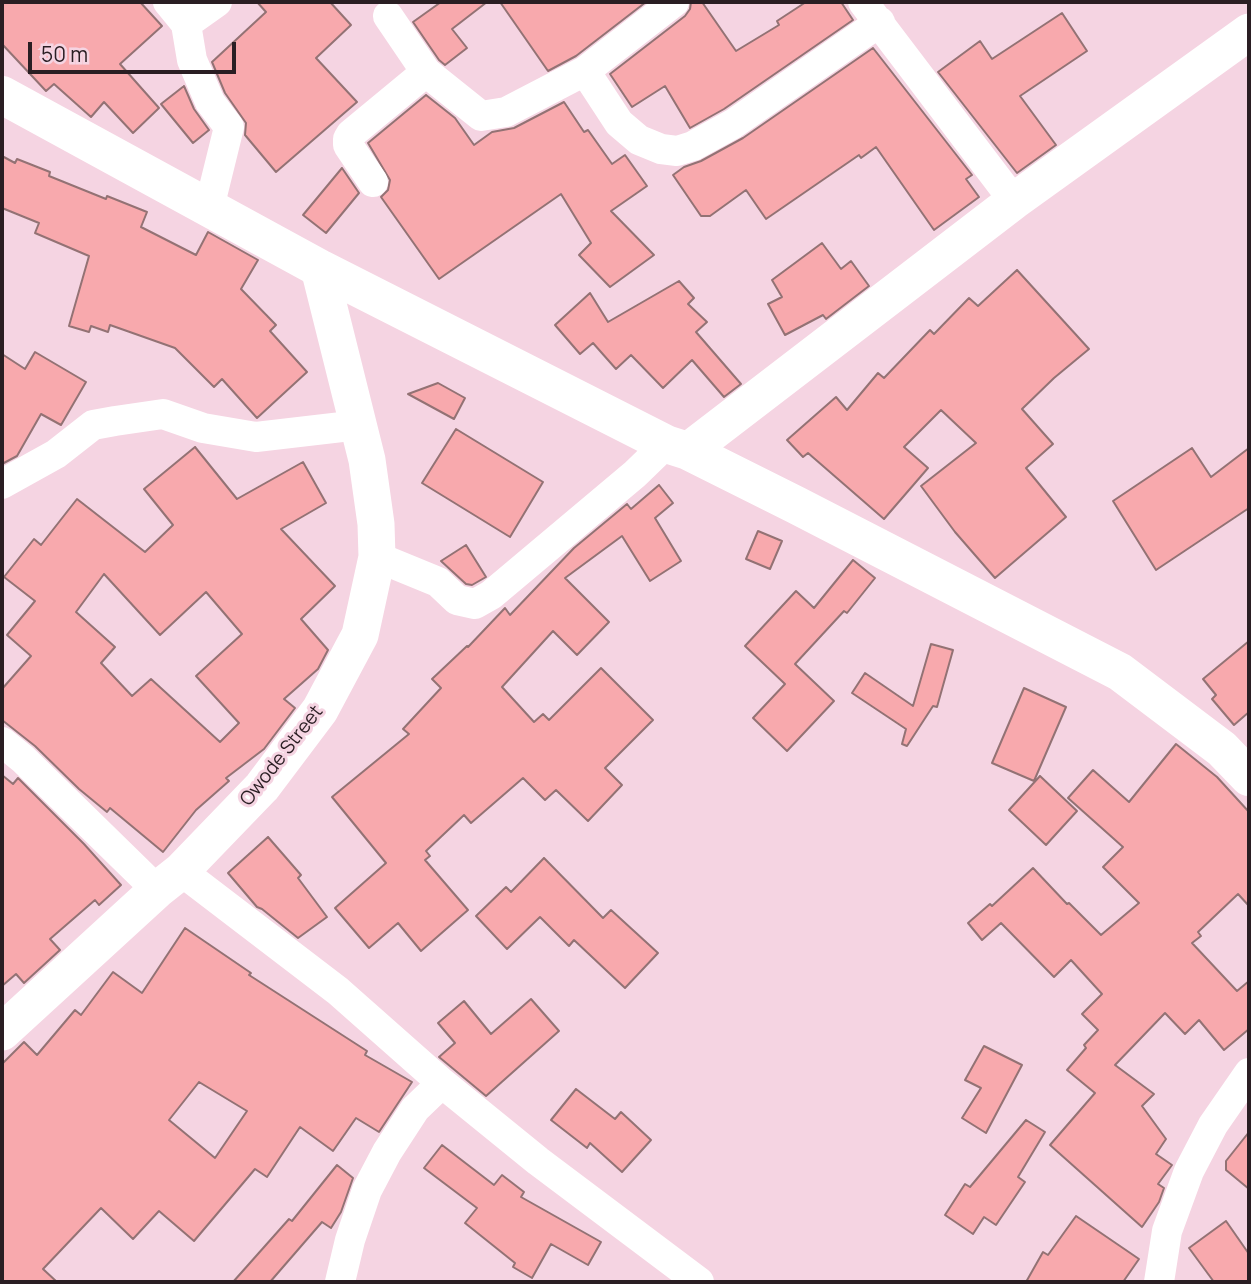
<!DOCTYPE html>
<html>
<head>
<meta charset="utf-8">
<style>
	body { margin:0 }
	#map { position:relative; width:1251px; height:1284px; overflow:hidden; background:#f5d4e2; font-family:Manrope,sans-serif }
	canvas { display:block }
	.frame { position:absolute; inset:0; border:4px solid #2a1e23; pointer-events:none }
	.scale { position:absolute; left:28px; top:42px; width:208px; height:32px; box-sizing:border-box; border:4px solid #2a1e23; border-top:0; padding-left:9px; font-size:21px; line-height:24px; white-space:nowrap; color:#2a1e23; -webkit-text-stroke:5px #f5d4e2; paint-order:stroke }
</style>
</head>
<body>
<div id="map">
<canvas width="1251" height="1284"></canvas>
<div class="frame"></div>
<div class="scale">50 m</div>
</div>
<script>
const g = document.querySelector('canvas').getContext('2d');
g.lineJoin = 'round';
function paint(path, color) {
  g.fillStyle = color;
  g.fill(path, 'evenodd');
}
function shape(rows) {
  const path = new Path2D();
  for (const r of rows) {
    path.moveTo(r[0], r[1]);
    for (let i = 2; i < r.length; i += 2) path.lineTo(r[i], r[i + 1]);
  }
  return path;
}
function stroke(path, color, width, dash) {
  g.strokeStyle = color;
  g.lineWidth = width;
  g.lineCap = dash ? 'butt' : 'round';
  g.setLineDash(dash || []);
  g.stroke(path);
}
function drawText(font, color, halo, rows, align = 'center') {
  g.font = font + ' Manrope,sans-serif';
  g.lineWidth = 6;
  g.setLineDash([]);
  g.textBaseline = 'middle';
  g.strokeStyle = halo;
  g.fillStyle = color;
  for (const [text, x, y, turn = 0] of rows) {
    g.save();
    g.translate(x, y);
    g.rotate((+turn || 0) * Math.PI / 180);
    g.textAlign = isNaN(turn) ? turn : align;
    if (halo) g.strokeText(text, 0, 0);
    g.fillText(text, 0, 0);
    g.restore();
  }
}
const building = shape([
	[2,2,140,2,162,26,120,64,159,108,133,133,104,102,91,117,54,84,46,91,2,44,2,2],
	[257,2,330,2,351,25,316,58,357,102,276,172,245,135,246,123,225,93,212,62,266,12,257,2],
	[441,2,487,2,452,29,467,48,445,65,439,60,413,22,441,2],
	[500,2,646,2,576,56,548,71,500,2],
	[691,2,702,2,736,51,779,25,777,21,806,2,841,2,853,20,724,109,690,128,665,86,632,107,610,74,685,16,690,9,691,2],
	[1062,13,1087,51,1020,96,1056,145,1017,173,938,72,980,41,992,59,1062,13],
	[873,48,972,175,966,179,979,197,934,230,876,147,861,158,859,155,766,219,746,190,710,216,701,216,673,175,684,167,701,161,743,138,873,48],
	[184,86,194,109,209,130,193,143,161,104,184,86],
	[426,95,455,118,474,145,492,132,514,128,564,102,584,132,588,130,612,164,625,155,647,186,611,211,654,255,610,287,579,255,591,243,561,194,439,279,381,197,388,190,390,180,368,143,426,95],
	[2,156,15,163,17,159,50,172,49,176,106,199,107,196,147,212,141,227,196,255,208,232,258,260,241,289,276,325,270,331,307,372,257,418,222,379,214,387,175,348,110,325,108,332,91,326,89,332,69,326,89,256,35,233,39,223,2,208,2,156],
	[342,168,359,193,326,233,303,215,342,168],
	[822,243,841,269,851,261,869,286,826,319,823,315,785,335,768,304,782,297,772,280,822,243],
	[1017,270,1089,349,1054,378,1022,409,1053,444,1026,468,1066,517,995,578,955,532,921,486,976,443,941,410,904,447,928,468,884,519,808,453,803,457,787,440,836,397,847,410,878,373,884,378,930,330,934,334,969,298,978,306,1017,270],
	[679,281,694,298,688,304,707,322,696,332,741,384,724,397,692,360,663,388,631,355,616,369,593,343,580,354,555,325,590,293,608,322,679,281],
	[35,352,86,382,61,425,41,414,17,456,2,464,2,354,25,369,35,352],
	[438,383,465,398,454,419,408,394,438,383],
	[456,429,543,482,510,537,422,483,456,429],
	[195,447,237,499,303,462,326,503,281,529,335,586,301,619,328,650,318,669,284,699,295,708,264,749,226,778,229,781,196,810,163,852,110,808,107,812,79,789,35,746,2,720,2,689,31,656,7,635,35,601,4,577,34,539,41,545,77,499,145,552,173,525,144,489,195,447],
	[104,574,160,635,206,592,242,634,196,676,239,723,220,742,151,679,132,696,101,663,115,647,76,612,104,574],
	[1192,448,1211,477,1249,448,1249,508,1156,570,1113,501,1192,448],
	[659,485,673,503,655,518,681,561,650,581,622,536,565,578,609,622,577,655,553,631,502,687,534,722,543,714,549,720,601,668,653,720,605,768,622,785,588,821,556,790,545,800,523,778,471,823,464,815,426,851,430,856,425,860,468,910,421,951,398,923,369,948,335,908,386,863,332,797,409,734,403,729,441,688,432,679,467,646,468,647,505,608,510,615,574,548,627,504,631,509,659,485],
	[758,531,782,541,770,569,746,559,758,531],
	[466,545,486,577,472,585,466,584,441,561,466,545],
	[853,560,875,578,847,613,844,611,795,664,834,701,787,751,753,718,785,684,745,646,796,591,814,608,853,560],
	[1249,641,1249,712,1234,725,1212,699,1216,695,1203,679,1249,641],
	[931,644,953,650,937,707,933,706,907,746,902,744,906,729,852,693,865,673,913,706,931,644],
	[1024,688,1066,707,1034,781,992,763,1024,688],
	[1176,744,1217,777,1249,812,1249,906,1238,894,1198,932,1201,936,1192,943,1237,991,1249,981,1249,1029,1224,1050,1199,1020,1185,1034,1165,1013,1115,1065,1154,1094,1142,1106,1166,1139,1156,1154,1172,1165,1158,1184,1164,1188,1159,1202,1142,1227,1050,1145,1095,1093,1067,1070,1086,1048,1084,1045,1098,1030,1082,1014,1102,994,1071,960,1054,977,1001,923,982,940,968,923,990,904,992,906,1033,868,1067,904,1069,903,1101,935,1139,903,1103,867,1123,847,1068,798,1093,770,1129,802,1176,744],
	[2,775,13,784,18,778,84,844,121,885,99,905,95,900,50,939,60,950,24,983,16,974,2,986,2,775],
	[1040,776,1077,811,1046,845,1009,810,1040,776],
	[268,837,301,875,298,878,327,917,298,938,262,909,257,907,228,873,268,837],
	[544,858,603,918,611,910,658,953,625,988,574,940,569,946,540,917,507,949,476,916,506,887,511,892,544,858],
	[185,928,251,973,249,975,367,1051,365,1055,412,1082,379,1132,356,1118,333,1151,300,1127,267,1177,255,1169,194,1241,159,1211,133,1239,101,1208,43,1269,57,1282,2,1282,2,1064,24,1042,37,1055,75,1010,81,1015,113,972,142,993,185,928],
	[199,1082,247,1111,215,1158,169,1120,199,1082],
	[531,999,559,1031,486,1096,439,1057,455,1043,438,1023,464,1001,491,1034,531,999],
	[984,1046,1022,1065,986,1133,962,1118,981,1088,965,1080,984,1046],
	[576,1089,615,1119,621,1112,651,1140,622,1172,590,1143,587,1148,551,1120,576,1089],
	[1026,1120,1045,1132,1018,1177,1025,1182,996,1225,984,1217,973,1234,945,1215,965,1184,970,1187,1026,1120],
	[1249,1132,1249,1189,1226,1170,1226,1161,1249,1132],
	[442,1145,494,1185,502,1175,524,1192,521,1197,601,1242,588,1265,551,1244,532,1278,513,1267,515,1263,465,1223,477,1208,424,1168,442,1145],
	[337,1165,353,1178,341,1212,331,1228,322,1222,270,1282,233,1282,289,1219,292,1221,337,1165],
	[1076,1216,1139,1259,1123,1282,1026,1282,1043,1252,1048,1255,1076,1216],
	[1226,1221,1249,1254,1249,1282,1214,1282,1189,1248,1226,1221]
]);
paint(building, '#f8a9ad');
stroke(building, '#937274', 2);
stroke(shape([
	[168,2,186,24,192,60,210,102,229,127,209,208],
	[863,2,1014,201],
	[388,16,426,72,481,116,506,112,585,71,674,2],
	[186,24,217,2],
	[585,71,619,123,639,140,661,149,677,151,693,146,733,124,880,22],
	[373,182,348,145,348,139,351,134,426,72],
	[2,484,56,454,93,425,115,421,163,414,203,428,256,437,359,425],
	[377,557,438,582,457,600,475,604,491,595,635,474,666,444],
	[2,742,23,759,157,890],
	[181,871,338,991,442,1083,538,1161,699,1282],
	[340,1282,350,1240,367,1190,387,1152,415,1109,442,1083],
	[1159,1282,1167,1231,1189,1171,1213,1125,1249,1073]
]), '#fff', 30);
stroke(shape([
	[688,451,1014,201,1249,32],
	[2,1032,157,890,181,871,262,787,320,710,360,635,377,557,376,524,367,460,319,268]
]), '#fff', 37);
stroke(shape([
	[2,95,319,268,666,444,688,451,796,505,1120,672,1222,749,1249,777]
]), '#fff', 38);
drawText('19px', '#2a1e23', '#f5d4e2', [
	["Owode Street",282,756,-52]
]);
</script>
</body>
</html>
